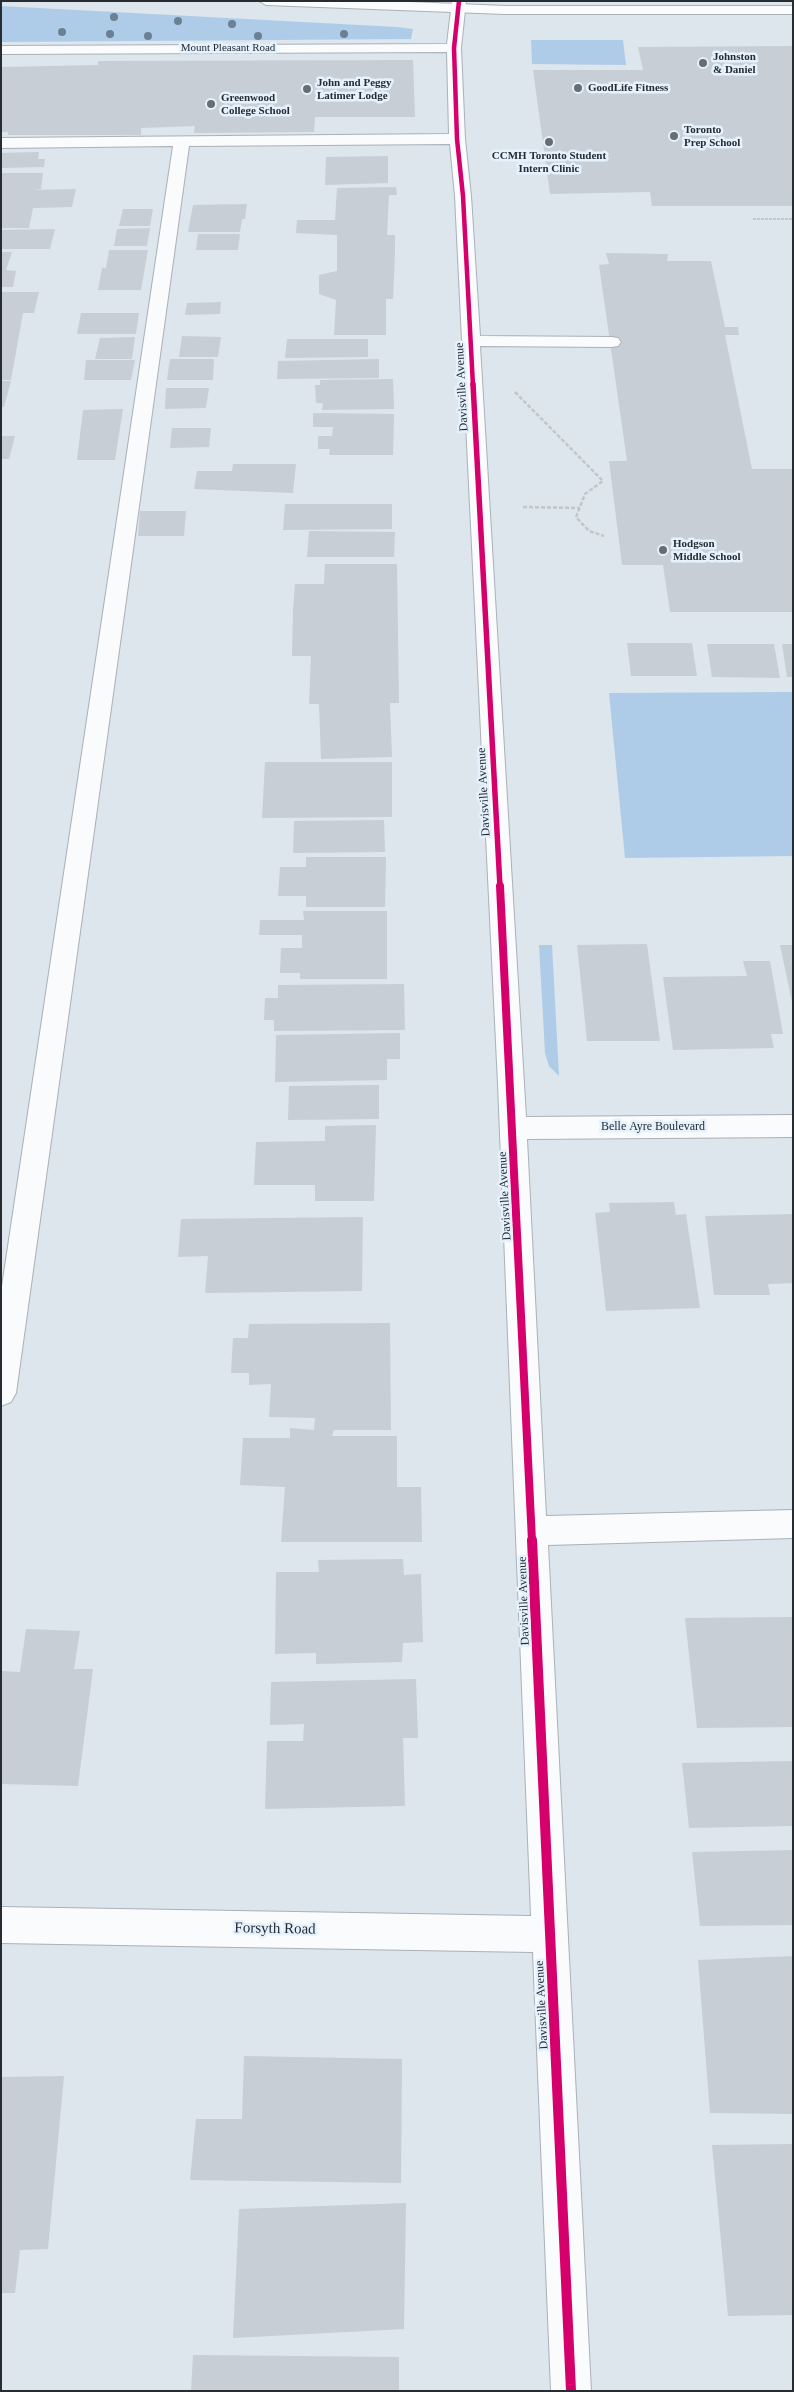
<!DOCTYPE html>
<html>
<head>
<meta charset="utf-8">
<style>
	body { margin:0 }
	#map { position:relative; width:794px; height:2392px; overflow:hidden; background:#dde5ed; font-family:"Times New Roman",serif }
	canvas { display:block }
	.frame { position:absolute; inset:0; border:2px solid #262c31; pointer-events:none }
</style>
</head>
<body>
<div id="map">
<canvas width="794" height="2392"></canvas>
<div class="frame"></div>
</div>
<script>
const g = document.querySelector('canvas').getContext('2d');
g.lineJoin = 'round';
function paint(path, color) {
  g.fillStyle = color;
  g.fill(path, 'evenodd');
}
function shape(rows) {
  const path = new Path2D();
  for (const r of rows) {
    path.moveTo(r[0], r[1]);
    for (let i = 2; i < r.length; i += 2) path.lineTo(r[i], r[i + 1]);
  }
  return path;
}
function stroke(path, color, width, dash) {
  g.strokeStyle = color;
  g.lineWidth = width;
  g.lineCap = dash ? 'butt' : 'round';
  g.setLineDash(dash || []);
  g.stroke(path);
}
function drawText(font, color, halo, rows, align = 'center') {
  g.font = font + ' "Times New Roman",serif';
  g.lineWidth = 5;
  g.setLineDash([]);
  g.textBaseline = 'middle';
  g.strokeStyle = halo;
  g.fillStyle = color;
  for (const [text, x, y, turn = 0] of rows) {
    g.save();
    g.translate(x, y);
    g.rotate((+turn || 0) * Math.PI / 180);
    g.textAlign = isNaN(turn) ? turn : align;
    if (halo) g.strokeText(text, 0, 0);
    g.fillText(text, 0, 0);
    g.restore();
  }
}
paint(shape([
	[1,6,397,27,413,29,411,39,1,42],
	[531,40,623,40,626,65,532,64],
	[793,692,793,856,625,858,609,693],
	[539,945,552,945,559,1076,549,1066,545,1053]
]), '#aecce8');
paint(shape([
	[793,46,793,206,652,206,650,192,550,194,533,70,643,70,638,47],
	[413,60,415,117,315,117,314,132,194,133,195,126,141,128,141,135,8,135,8,132,1,132,1,67,98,65,98,61],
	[39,152,38,159,45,159,44,167,1,168,1,153],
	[388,156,388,183,325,185,326,157],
	[1,173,43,173,41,189,33,190,76,189,72,207,33,208,29,228,1,228],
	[396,187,397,195,389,195,387,235,395,235,395,253,393,299,386,299,386,335,334,335,336,300,319,294,319,275,337,271,337,235,296,233,297,220,335,220,337,188],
	[247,204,245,219,242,219,240,232,188,232,193,205],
	[123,209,153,209,150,226,119,226],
	[150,228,147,246,114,246,117,229],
	[55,229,50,249,1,249,1,230],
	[198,234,240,234,238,250,196,250],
	[109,250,148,250,141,290,98,290,102,268,106,268],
	[1,252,12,252,6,270,16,271,13,287,1,287],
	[606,253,668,254,667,261,711,261,725,327,738,327,739,335,725,335,752,469,793,469,793,612,670,612,663,565,622,565,609,461,627,461,599,265,609,264],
	[1,292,39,292,34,313,23,313,11,380,1,380],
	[221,302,220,314,185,315,187,303],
	[81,313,139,313,136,334,77,334],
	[182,336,221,337,218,357,179,357],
	[135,337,132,359,95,359,100,338],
	[287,339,368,339,368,357,285,358],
	[170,359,214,359,213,380,167,380],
	[379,359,379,378,277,379,278,361],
	[86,360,135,360,131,380,84,380],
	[393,379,394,409,322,410,323,403,316,403,315,385,320,385,320,380],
	[1,381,11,381,4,407,1,407],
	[166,388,209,388,206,408,165,409],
	[123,409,115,460,77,460,83,410],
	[313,413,394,414,393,455,329,455,330,449,318,449,318,436,332,436,333,427,313,427],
	[172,428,211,428,209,447,170,448],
	[1,436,15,436,9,459,1,459],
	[233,464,296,464,293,493,194,489,197,471,232,471],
	[285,504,392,504,392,529,283,530],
	[140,511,186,511,184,536,138,536],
	[309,531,395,532,394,557,307,557],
	[325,564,397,564,399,703,390,703,392,757,321,759,319,704,309,704,311,656,292,656,293,610,295,584,324,584],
	[627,643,692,643,697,676,631,676],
	[707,644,774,644,780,678,712,677],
	[782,644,793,644,793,677,787,677],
	[265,762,392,762,392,817,262,818],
	[384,820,385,852,293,853,294,821],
	[306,857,386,857,385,907,306,907,306,896,278,896,280,867,306,867],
	[303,911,387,911,387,979,300,979,300,973,280,973,281,948,302,948,302,935,259,935,260,920,304,920],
	[647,944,660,1041,587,1041,577,945],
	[780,945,793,945,793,1002,792,1002],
	[743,961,770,961,783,1034,771,1034,774,1048,673,1050,663,977,747,976],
	[404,984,405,1030,274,1031,274,1020,264,1020,265,998,278,998,278,985],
	[400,1033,400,1059,387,1059,387,1080,275,1082,276,1035],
	[379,1085,379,1119,288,1120,289,1086],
	[376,1125,374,1201,315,1201,315,1185,254,1185,256,1142,325,1141,325,1126],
	[674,1202,676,1215,686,1214,700,1308,606,1311,595,1213,610,1212,609,1203],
	[793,1214,793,1283,768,1284,770,1295,714,1295,705,1216],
	[363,1217,362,1291,205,1293,208,1256,178,1257,181,1219],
	[390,1323,391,1430,334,1430,332,1436,397,1436,397,1487,421,1487,422,1542,281,1542,285,1487,240,1485,243,1438,290,1438,290,1428,314,1430,315,1418,269,1417,271,1384,249,1385,249,1373,231,1373,233,1338,248,1338,249,1324],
	[403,1559,404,1575,421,1574,423,1642,403,1643,402,1662,316,1664,316,1653,275,1654,276,1572,319,1572,318,1560],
	[793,1617,793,1727,697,1728,685,1618],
	[26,1629,80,1631,74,1669,93,1669,78,1786,1,1784,1,1671,20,1672],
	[416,1679,418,1738,403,1738,405,1806,265,1809,267,1741,303,1741,304,1724,270,1725,271,1682],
	[793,1761,793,1826,689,1828,682,1763],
	[793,1850,793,1925,700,1926,692,1852],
	[793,1956,793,2114,710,2113,698,1960],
	[244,2056,402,2059,401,2183,190,2180,196,2119,242,2119],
	[64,2076,48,2249,20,2250,15,2293,1,2293,1,2077],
	[793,2144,793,2315,728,2316,712,2145],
	[406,2203,404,2329,233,2338,239,2209],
	[193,2355,399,2357,399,2391,191,2391]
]), '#c8ced5');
const minor = shape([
	[452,1,466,1,461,48,465,139,471,196,480,336,612,337,618,338,621,342,618,346,612,347,480,346,526,1117,793,1115,793,1137,527,1139,546,1516,793,1510,793,1538,548,1545,591,2391,551,2391,533,1952,1,1943,1,1907,531,1916,498,1084,455,196,450,144,189,146,16,1393,11,1402,1,1406,1,1293,173,146,1,148,1,138,449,134,447,52,1,54,1,46,447,44,452,1]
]);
const major = shape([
	[259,1,386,1,505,6,793,6,793,14,505,14,266,5,259,1]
]);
stroke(minor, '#aab1b7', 2);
stroke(major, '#aab1b7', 2);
stroke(shape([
	[753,219,793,219]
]), '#c3c6c9', 2, [3, 1]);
stroke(shape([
	[515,392,603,481,585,494,576,517,589,531,604,536],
	[523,507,580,508]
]), '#c3c6c9', 2.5, [4, 2]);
paint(minor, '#fafbfc');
paint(major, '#fafbfc');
stroke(shape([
	[459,1,454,48,457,139,463,196,473,386]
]), '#d6006c', 4.5);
stroke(shape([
	[473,384,500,887]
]), '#d6006c', 5.5);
stroke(shape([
	[500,886,532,1541]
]), '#d6006c', 8);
stroke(shape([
	[532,1540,571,2391]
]), '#d6006c', 10);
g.fillStyle = '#6c8093';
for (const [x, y] of [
	[114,17],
	[178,21],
	[232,24],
	[62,32],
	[110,34],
	[344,34],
	[148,36],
	[258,36]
]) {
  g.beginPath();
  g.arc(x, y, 4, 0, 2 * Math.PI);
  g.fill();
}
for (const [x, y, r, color] of [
	[703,63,5,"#666d73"],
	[578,88,5,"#666d73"],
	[307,89,5,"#666d73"],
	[211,104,5,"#666d73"],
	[674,136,5,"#666d73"],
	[549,142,5,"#666d73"],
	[663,550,5,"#666d73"]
]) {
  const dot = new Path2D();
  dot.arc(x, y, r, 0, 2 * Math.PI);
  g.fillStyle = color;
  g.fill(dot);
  stroke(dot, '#e5f2fe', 2);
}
drawText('11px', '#262c31', '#e5f2fe', [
	["Mount Pleasant Road",228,48]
]);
drawText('bold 11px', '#262c31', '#e5f2fe', [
	["Johnston",713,57],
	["& Daniel",713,70],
	["John and Peggy",317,83],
	["Latimer Lodge",317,96],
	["GoodLife Fitness",588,88],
	["Greenwood",221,98],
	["College School",221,111],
	["Toronto",684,130],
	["Prep School",684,143],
	["CCMH Toronto Student",549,156,"center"],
	["Intern Clinic",549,169,"center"],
	["Hodgson",673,544],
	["Middle School",673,557]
], 'left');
drawText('12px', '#262c31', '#e5f2fe', [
	["Davisville Avenue",462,387,-93],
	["Davisville Avenue",484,792,-93],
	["Belle Ayre Boulevard",653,1127],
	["Davisville Avenue",505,1196,-93],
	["Davisville Avenue",524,1601,-92],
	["Davisville Avenue",542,2005,-93]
]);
drawText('15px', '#262c31', '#e5f2fe', [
	["Forsyth Road",275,1929,1]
]);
</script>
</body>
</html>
